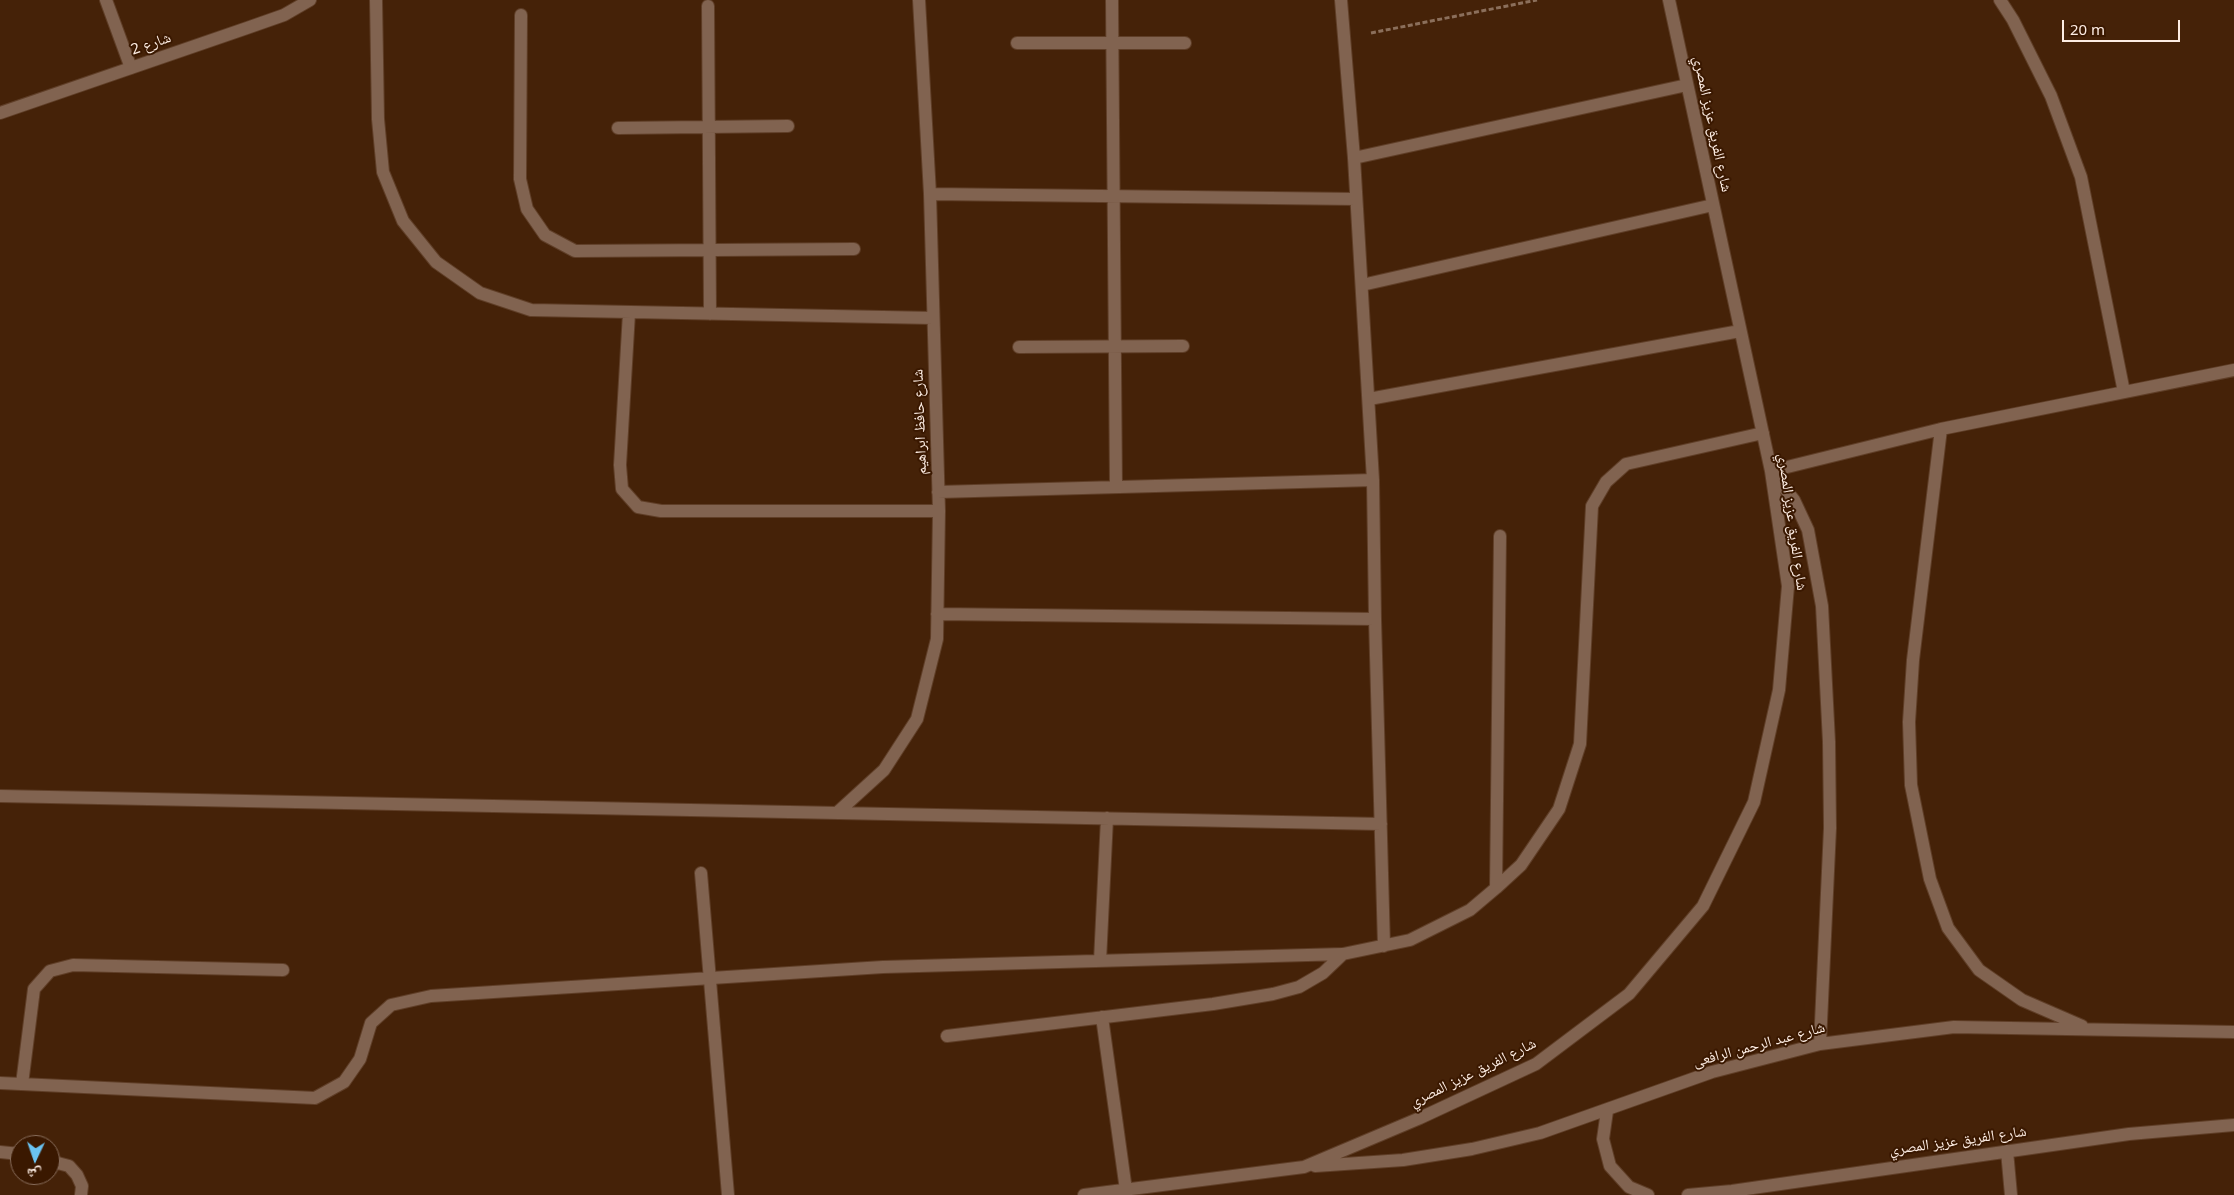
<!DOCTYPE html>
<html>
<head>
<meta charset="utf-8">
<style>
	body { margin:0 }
	#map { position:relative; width:2234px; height:1195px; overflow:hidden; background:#452208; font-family:"Noto Sans","Noto Naskh Arabic",sans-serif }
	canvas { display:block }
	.north { position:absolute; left:10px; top:1135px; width:50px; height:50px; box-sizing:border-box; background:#3a1800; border:1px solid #886d5b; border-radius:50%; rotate:183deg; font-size:14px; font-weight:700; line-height:20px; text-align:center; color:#fdede3 }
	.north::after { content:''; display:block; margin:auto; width:18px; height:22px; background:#6ac3f1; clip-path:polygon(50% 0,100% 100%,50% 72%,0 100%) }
	.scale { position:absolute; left:2062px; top:20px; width:118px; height:22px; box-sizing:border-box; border:2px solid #fdede3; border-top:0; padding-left:6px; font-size:15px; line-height:18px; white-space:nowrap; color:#fdede3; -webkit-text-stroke:4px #3a1800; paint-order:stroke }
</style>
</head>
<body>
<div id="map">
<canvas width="2234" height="1195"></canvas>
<div class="north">ش</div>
<div class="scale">20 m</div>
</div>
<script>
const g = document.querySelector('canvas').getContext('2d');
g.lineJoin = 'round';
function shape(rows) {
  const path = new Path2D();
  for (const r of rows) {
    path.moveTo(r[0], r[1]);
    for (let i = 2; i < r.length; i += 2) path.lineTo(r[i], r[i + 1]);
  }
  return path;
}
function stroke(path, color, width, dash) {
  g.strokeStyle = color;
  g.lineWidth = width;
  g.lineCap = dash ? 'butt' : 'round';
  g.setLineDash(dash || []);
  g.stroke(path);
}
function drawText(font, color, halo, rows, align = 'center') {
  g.font = font + ' "Noto Sans","Noto Naskh Arabic",sans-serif';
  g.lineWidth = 4;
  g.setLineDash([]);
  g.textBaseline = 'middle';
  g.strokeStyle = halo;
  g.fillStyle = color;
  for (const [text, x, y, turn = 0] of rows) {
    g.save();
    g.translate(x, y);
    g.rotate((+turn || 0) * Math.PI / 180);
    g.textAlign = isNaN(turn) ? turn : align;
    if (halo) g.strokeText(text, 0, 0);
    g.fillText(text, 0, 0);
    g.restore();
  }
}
const minor = shape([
	[106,0,131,68],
	[376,0,378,119,383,172,403,221,436,262,480,293,531,310,933,318],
	[1112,0,1116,487],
	[1341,0,1354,158,1373,480,1375,619,1384,946],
	[2000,0,2013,20,2051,96,2081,177,2124,392],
	[708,6,710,314],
	[521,15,520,179,527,209,545,235,575,251,854,249],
	[1017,43,1185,43],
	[0,113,247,28,284,15,310,0],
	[618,128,788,126],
	[1354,158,1687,85],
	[930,194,1356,199],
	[1362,285,1713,205],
	[629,313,620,465,622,489,638,507,661,511,939,511],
	[1019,347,1183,346],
	[1369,399,1740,331],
	[1941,429,1913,660,1909,722,1911,785,1930,879,1948,928,1979,970,2022,1000,2082,1026],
	[1771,471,1794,500,1808,530,1822,606,1829,742,1830,828,1820,1044],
	[1771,471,1941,429,2234,370],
	[938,492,1373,480],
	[937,614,1375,619],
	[0,796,1381,824],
	[839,811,884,770,917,719,937,639,939,511,930,194,919,0],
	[701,873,728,1195],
	[1496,888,1500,536],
	[1100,961,1107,818],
	[1102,1017,1126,1190],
	[947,1036,1213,1004,1273,994,1299,987,1323,973,1343,954],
	[0,1083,315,1098,344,1082,360,1059,371,1023,391,1005,431,996,883,967,1343,954,1410,940,1470,910,1496,888,1521,865,1559,809,1580,744,1592,506,1606,482,1626,464,1763,433],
	[22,1084,34,989,50,971,73,965,283,970],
	[1607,1111,1603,1139,1610,1166,1629,1187,1648,1195],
	[2007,1151,2011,1195],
	[0,1152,20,1154],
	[50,1161,69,1166,77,1175,82,1186,81,1195],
	[1315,1166,1403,1160,1472,1149,1540,1133,1712,1072,1820,1044,1954,1027,2234,1032],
	[1084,1195,1304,1167,1420,1118,1536,1064,1629,994,1703,906,1754,802,1779,690,1788,586,1771,471,1669,0],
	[1688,1195,1732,1191,2129,1134,2234,1125]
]);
stroke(minor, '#5f3e27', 14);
stroke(shape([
	[1371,33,1537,0]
]), '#8b6f5b', 3, [5, 2.5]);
stroke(minor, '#816350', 12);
drawText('15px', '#fdede3', '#3a1800', [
	["شارع 2",151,44,-19],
	["شارع الفريق عزيز المصري",1712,124,78],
	["شارع حافظ ابراهيم",920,422,-92],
	["شارع الفريق عزيز المصري",1792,522,82],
	["شارع عبد الرحمن الرافعى",1759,1045,-15],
	["شارع الفريق عزيز المصري",1473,1073,-26],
	["شارع الفريق عزيز المصري",1958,1141,-8]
]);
</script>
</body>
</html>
